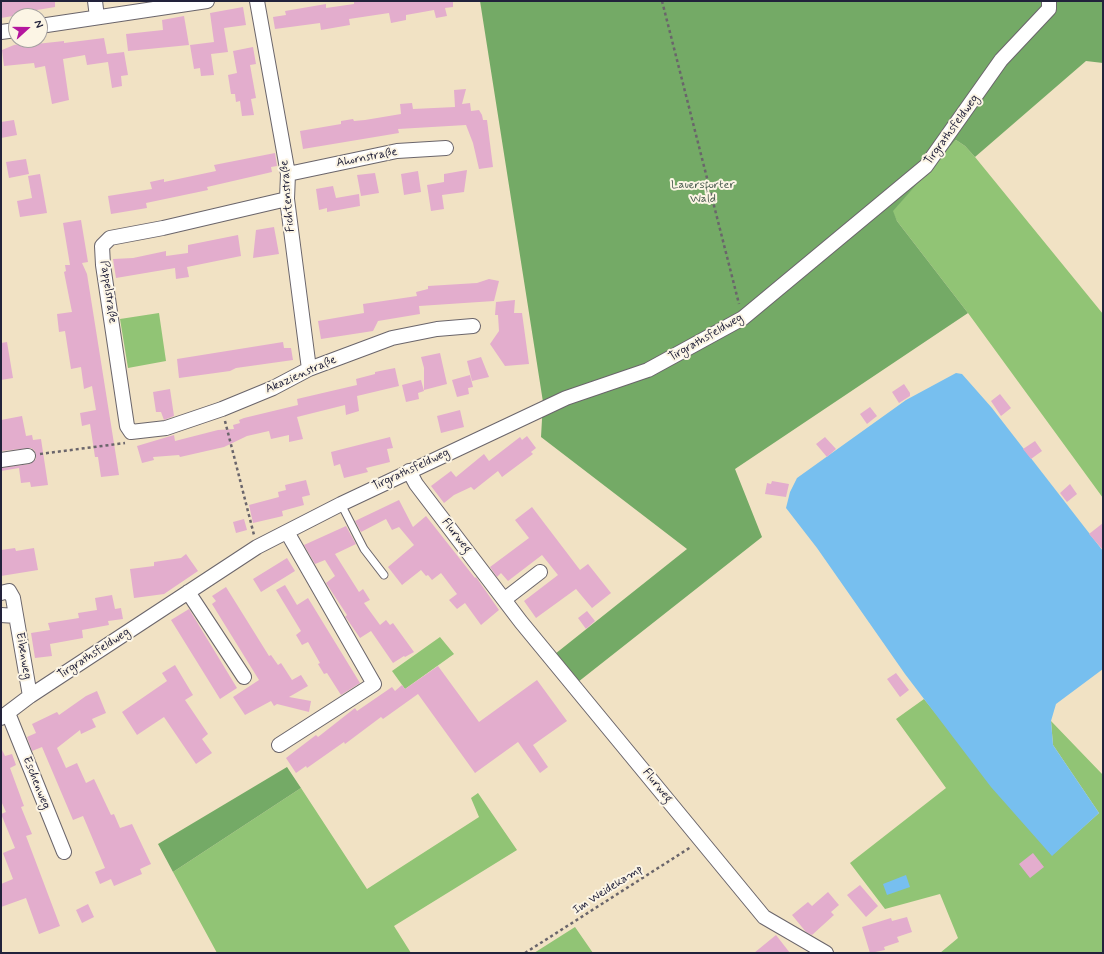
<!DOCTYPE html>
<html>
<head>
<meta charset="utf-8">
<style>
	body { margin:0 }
	#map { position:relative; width:1104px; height:954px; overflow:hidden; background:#f1e2c4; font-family:Mynerve,sans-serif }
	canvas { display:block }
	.frame { position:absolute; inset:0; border:2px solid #22223b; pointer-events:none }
	.north { position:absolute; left:8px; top:8px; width:40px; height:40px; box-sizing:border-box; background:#fcf5e5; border:1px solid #a5a1a1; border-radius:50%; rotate:69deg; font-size:11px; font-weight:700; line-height:16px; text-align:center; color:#22223b }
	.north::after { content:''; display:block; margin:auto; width:14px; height:18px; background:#b5179e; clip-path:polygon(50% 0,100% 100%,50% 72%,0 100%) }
</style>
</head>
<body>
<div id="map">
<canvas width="1104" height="954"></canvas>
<div class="frame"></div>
<div class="north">N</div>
</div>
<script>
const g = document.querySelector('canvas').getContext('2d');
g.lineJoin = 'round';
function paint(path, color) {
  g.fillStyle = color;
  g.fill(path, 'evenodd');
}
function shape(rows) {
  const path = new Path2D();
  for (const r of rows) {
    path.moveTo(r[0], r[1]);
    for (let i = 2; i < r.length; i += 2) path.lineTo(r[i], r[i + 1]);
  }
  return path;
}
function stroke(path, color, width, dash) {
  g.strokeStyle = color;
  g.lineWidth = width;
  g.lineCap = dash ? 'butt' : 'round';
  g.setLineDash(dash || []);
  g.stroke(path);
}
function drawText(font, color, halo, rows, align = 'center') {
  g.font = font + ' Mynerve,sans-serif';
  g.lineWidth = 4;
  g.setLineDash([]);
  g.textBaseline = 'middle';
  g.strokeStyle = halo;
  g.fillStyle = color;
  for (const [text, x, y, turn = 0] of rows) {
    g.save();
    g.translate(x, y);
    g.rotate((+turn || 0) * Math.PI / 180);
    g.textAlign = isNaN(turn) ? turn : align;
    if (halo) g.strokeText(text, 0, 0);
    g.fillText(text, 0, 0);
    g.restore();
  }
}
paint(shape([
	[956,140,965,146,975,157,1103,314,1103,498,968,313,897,221,892,211],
	[159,313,166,361,128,368,120,319],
	[440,637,454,654,405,689,392,671],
	[924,699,1052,855,1099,813,1053,745,1051,721,1103,775,1103,953,940,953,958,938,940,894,885,909,850,863,946,788,896,719],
	[301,788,367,889,479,817,471,798,478,793,517,850,394,926,411,953,217,953,173,872],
	[575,927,593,953,534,953]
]), '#91c475');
paint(shape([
	[480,1,1103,1,1103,63,1086,61,975,157,965,146,956,140,893,211,897,221,968,313,735,469,762,537,578,682,555,654,687,549,541,437,543,402],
	[287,767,301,788,173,872,158,844]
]), '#74aa66');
paint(shape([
	[956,373,962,374,992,408,1103,551,1103,669,1056,704,1051,721,1053,745,1099,813,1052,856,991,787,905,674,817,548,786,508,790,492,797,478,906,400],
	[906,875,910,887,887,895,883,884]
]), '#77bfef');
paint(shape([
	[1,1,55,1,55,7,13,14,13,16,1,18],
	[354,1,453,1,453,7,445,8,447,16,436,18,434,10,406,15,406,20,391,23,389,13,349,19,350,25,321,30,320,23,275,29,273,17,286,15,285,11,326,4,326,8,354,4],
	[243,7,246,25,224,28,228,52,211,54,214,75,201,76,200,68,194,69,190,45,214,42,210,13],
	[184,16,189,45,128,51,126,34,163,30,162,20],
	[104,38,107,54,124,52,128,75,121,76,122,86,112,88,108,62,87,65,85,55,63,59,69,100,52,104,45,66,35,68,34,63,4,66,2,50,14,45,36,42,36,44,64,41,64,43],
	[253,47,256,64,250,65,256,98,251,99,254,115,242,116,240,101,236,102,235,94,231,94,228,75,237,73,233,51],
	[466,89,462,104,470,103,471,111,479,110,482,115,483,120,487,120,493,167,479,169,473,143,466,125,398,129,399,133,303,149,300,131,341,124,341,121,353,119,354,121,365,120,401,114,400,104,412,103,413,109,455,107,454,90],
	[14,120,17,135,1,138,1,122],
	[275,153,277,166,271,167,272,172,207,187,208,190,146,203,147,208,111,214,108,196,152,189,150,182,164,179,164,182,216,171,214,165],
	[26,159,29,174,9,178,6,162],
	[467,170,464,192,442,195,444,209,431,211,427,185,444,182,444,174],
	[418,171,421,192,404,195,401,174],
	[375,173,379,193,361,196,357,175],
	[40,174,47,213,20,217,17,201,32,198,28,176],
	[333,186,336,198,359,194,360,206,327,212,327,208,319,210,316,189],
	[81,220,88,262,82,263,87,274,119,475,101,477,98,457,95,457,90,424,82,426,80,413,96,410,92,386,84,389,81,367,71,369,65,331,59,332,57,314,72,312,64,272,66,271,65,265,70,265,63,223],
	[274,227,279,254,253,258,256,230],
	[238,235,241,256,187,267,189,277,176,279,175,268,116,278,113,259,133,258,166,251,166,256,188,253,188,245],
	[489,279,499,281,494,301,419,306,420,314,378,321,373,331,321,339,318,321,364,313,363,304,417,296,416,292,428,289,428,286,477,283],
	[515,300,514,313,522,313,529,364,505,366,490,344,499,331,498,315,495,315,496,302],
	[7,342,13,378,1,380,1,343],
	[283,342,284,348,291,348,293,360,236,368,230,371,179,378,177,359],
	[440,353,447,384,424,390,424,368,421,357],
	[481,357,489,377,472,381,467,361],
	[395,368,399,386,357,396,359,411,346,415,345,405,297,417,303,439,289,442,289,435,271,439,269,431,247,436,224,447,180,457,179,455,153,457,154,460,142,463,137,446,174,435,175,441,218,430,234,429,233,425,240,423,239,420,244,418,298,405,297,399,357,385,356,379,375,374,375,372],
	[470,375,473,387,468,388,469,394,457,397,452,380],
	[421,380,424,391,418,393,419,399,406,402,402,385],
	[904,384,910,393,910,396,899,403,892,392],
	[170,389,174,416,164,420,161,412,156,412,153,392],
	[1000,394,1011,408,1001,416,991,401],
	[870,407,877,416,867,424,860,414],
	[460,410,464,427,441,433,437,416],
	[22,416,26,436,32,435,33,440,41,439,48,485,31,487,30,482,21,483,19,468,1,471,1,468,30,464,36,459,35,451,31,448,1,451,1,420],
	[527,436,536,448,531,452,533,454,502,477,498,471,474,490,471,487,454,495,444,503,431,486,451,471,456,477,484,454,489,461,520,437,522,440],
	[390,437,393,448,387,449,390,462,366,468,368,472,344,478,340,464,334,466,331,452],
	[825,437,836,449,827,457,816,444],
	[1035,441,1042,451,1031,459,1023,449],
	[306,480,310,495,302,497,304,505,282,511,283,516,253,523,249,505,279,497,278,492,286,490,285,485],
	[772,481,789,484,786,497,765,494,767,483,771,484],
	[1070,484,1077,494,1067,502,1060,493],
	[399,500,413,527,426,516,475,578,476,577,499,610,481,625,465,603,457,609,449,600,457,594,441,573,432,580,428,575,426,576,421,570,402,585,388,567,414,545,399,527,392,530,386,519,361,532,355,521],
	[532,507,580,570,588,564,611,593,592,608,576,589,536,618,524,601,558,575,542,555,508,581,501,573,497,577,490,567,529,538,515,520],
	[244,519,247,530,236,533,233,522],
	[1103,523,1103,550,1089,534],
	[346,526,356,544,335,554,359,592,363,589,370,600,364,603,380,625,386,620,390,625,393,623,414,652,405,657,404,656,393,663,371,631,360,638,347,619,345,617,347,615,326,583,335,576,325,560,315,564,304,545],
	[15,548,16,551,34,548,38,570,1,576,1,550],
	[186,554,198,571,164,594,134,598,130,569,154,566,154,562,181,558],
	[287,558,295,571,261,592,253,579],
	[285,585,297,605,308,598,360,683,341,695,327,673,324,674,318,664,320,663,308,642,302,645,296,635,301,631,276,590],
	[226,587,269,656,271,655,278,665,281,663,292,680,301,675,308,686,289,697,311,701,309,712,277,704,274,706,271,701,245,715,233,697,259,680,212,604,216,601,212,596],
	[112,595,115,609,121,608,123,619,108,621,109,625,82,630,83,638,50,644,52,656,35,658,31,633,50,630,48,623,79,618,78,613,97,610,95,598],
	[189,609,237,688,220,699,171,620],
	[587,611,595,621,586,629,578,618],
	[175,665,193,695,185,700,208,734,202,739,212,753,196,764,164,717,137,735,122,712,167,681,162,673],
	[438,666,479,722,537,680,567,721,533,745,548,767,540,773,518,742,475,773,418,694,383,719,381,717,345,744,344,742,307,768,306,766,296,773,286,758,295,751,316,735,318,737,355,708,357,711,392,687,395,691,402,685,405,689],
	[896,673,909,690,900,697,887,679],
	[97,691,106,713,92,719,96,727,81,734,80,730,57,748,66,768,77,763,86,783,94,779,111,815,114,814,120,828,132,824,151,864,140,869,142,874,114,886,111,879,100,884,95,872,105,868,83,816,73,820,42,747,32,751,27,737,36,733,32,724,57,712,59,715,86,696],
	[1,748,5,756,12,754,16,765,10,768,24,806,21,807,32,834,26,836,60,926,39,934,26,898,1,907,1,884,13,879,3,853,15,848,1,814,6,812,1,801],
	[1033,853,1044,867,1030,878,1019,864],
	[860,885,878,906,866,917,847,895],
	[828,892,839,905,831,912,834,915,812,935,806,932,792,915,808,902,812,906],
	[88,904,94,917,82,923,76,910],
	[907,917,912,932,897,937,899,942,884,947,885,950,870,953,862,927,891,918,892,921],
	[776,935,790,953,754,953]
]), '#e3adcd');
const service = shape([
	[341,504,364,549,384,575]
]);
const minor = shape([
	[95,1,97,17],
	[257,1,288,174,287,199,309,369],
	[40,26,207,1],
	[1,32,16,30],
	[288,174,397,151,446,148],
	[287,199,163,228,110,238,102,246,103,265,127,426,131,432,166,428,222,409,273,388,309,369,392,338,437,329,473,326],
	[1,460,28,456],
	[409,471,416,484,521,622,764,917,826,953],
	[188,592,244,677],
	[1,593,9,591,13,598,30,696],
	[505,599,540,572],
	[1,615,16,616],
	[8,713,64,852],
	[1,718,30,696,257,547,341,504,566,398,648,370,743,318,926,166,1001,60,1049,9,1049,1],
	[279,745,374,684,287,532]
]);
stroke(service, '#6a656b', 9);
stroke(minor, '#6a656b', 16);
stroke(shape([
	[662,1,739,304],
	[225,421,254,535],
	[40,454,125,443],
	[525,953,691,847]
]), '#6a656b', 2.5, [3, 3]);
stroke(service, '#fff', 7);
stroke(minor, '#fff', 14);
drawText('12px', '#22223b', '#fcf5e5', [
	["Tirgrathsfeldweg",952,130,-54],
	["Ahornstraße",367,158,-11],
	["Fichtenstraße",288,196,-95],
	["Pappelstraße",108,292,82],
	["Tirgrathsfeldweg",706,338,-30],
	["Akazienstraße",301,375,-24],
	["Tirgrathsfeldweg",411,470,-25],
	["Flurweg",456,536,52],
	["Tirgrathsfeldweg",94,654,-33],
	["Eibenweg",23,656,80],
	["Eschenweg",36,783,68],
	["Flurweg",657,786,51],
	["Im Weidekamp",608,890,-33]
]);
drawText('12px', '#495b4f', '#fcf5e5', [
	["Lauersforter",703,185],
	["Wald",703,199]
]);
</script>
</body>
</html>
